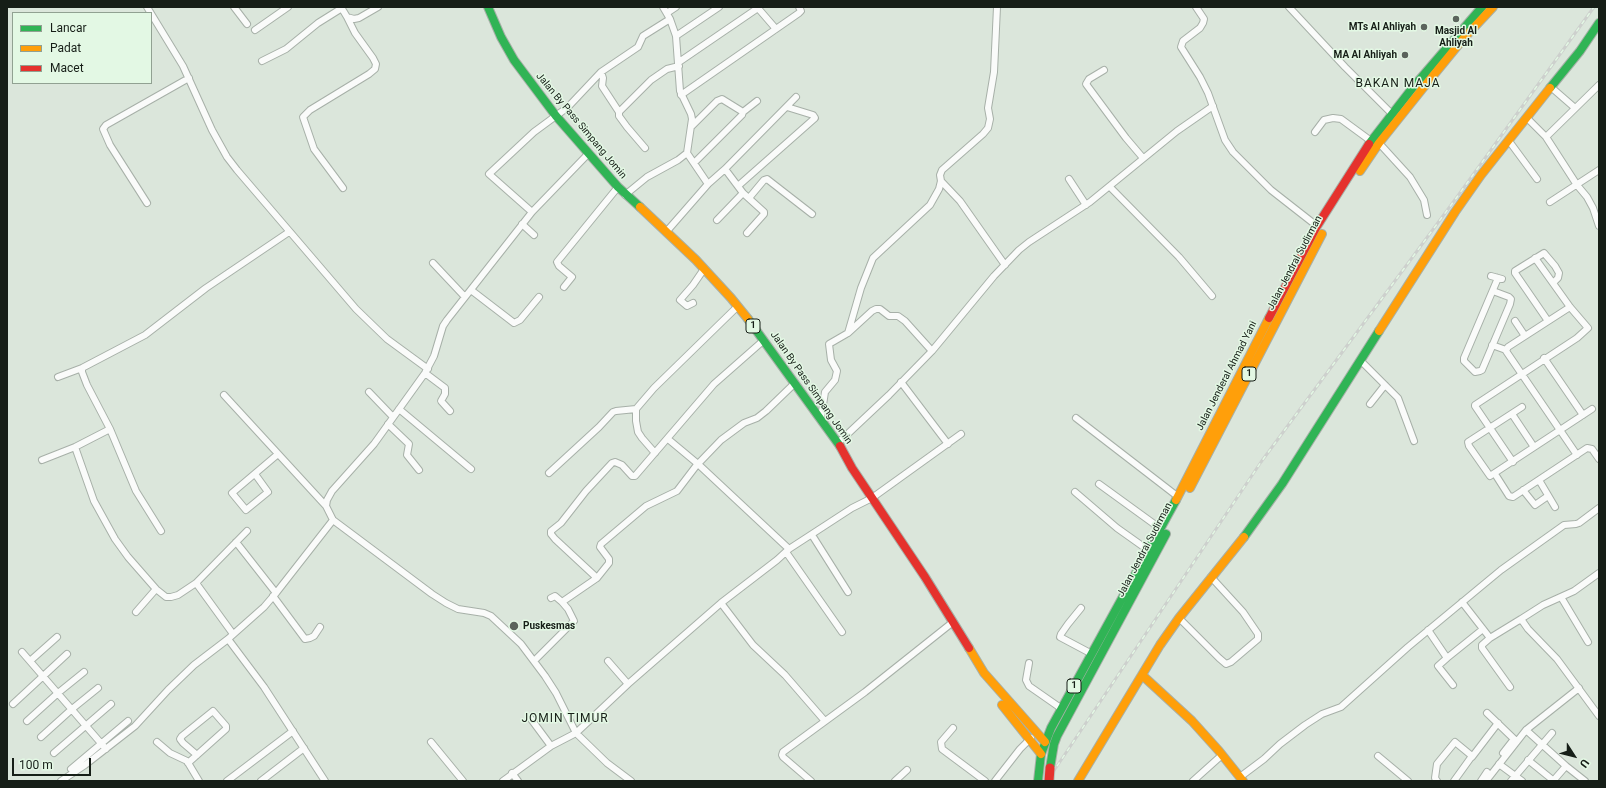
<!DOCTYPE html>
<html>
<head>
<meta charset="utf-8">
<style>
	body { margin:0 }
	#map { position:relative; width:1606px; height:788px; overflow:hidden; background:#dbe6db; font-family:Roboto,sans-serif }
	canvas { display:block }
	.frame { position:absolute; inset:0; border:8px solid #161e17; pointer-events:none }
	.legend { position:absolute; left:12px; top:12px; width:140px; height:72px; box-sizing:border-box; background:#e3f8e4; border:1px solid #91a192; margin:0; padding:5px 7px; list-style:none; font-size:12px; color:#161e17 }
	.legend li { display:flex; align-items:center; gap:8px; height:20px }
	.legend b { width:20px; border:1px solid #91a192 }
	.north { position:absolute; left:1554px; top:736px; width:40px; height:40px; -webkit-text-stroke:3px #e3f8e4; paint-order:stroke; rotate:126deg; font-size:11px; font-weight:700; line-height:16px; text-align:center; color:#161e17 }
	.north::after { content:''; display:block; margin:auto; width:14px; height:18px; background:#161e17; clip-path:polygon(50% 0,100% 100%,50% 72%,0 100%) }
	.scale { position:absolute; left:12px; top:758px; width:79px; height:18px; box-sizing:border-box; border:2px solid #161e17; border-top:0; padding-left:5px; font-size:12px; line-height:14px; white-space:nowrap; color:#161e17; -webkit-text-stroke:3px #e3f8e4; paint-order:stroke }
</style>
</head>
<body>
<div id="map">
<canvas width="1606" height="788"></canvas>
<div class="frame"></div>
<ul class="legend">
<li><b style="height:5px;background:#30b455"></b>Lancar</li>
<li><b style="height:5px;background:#ff9f0a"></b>Padat</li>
<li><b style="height:5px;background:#e5322d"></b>Macet</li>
</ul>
<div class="north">U</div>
<div class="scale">100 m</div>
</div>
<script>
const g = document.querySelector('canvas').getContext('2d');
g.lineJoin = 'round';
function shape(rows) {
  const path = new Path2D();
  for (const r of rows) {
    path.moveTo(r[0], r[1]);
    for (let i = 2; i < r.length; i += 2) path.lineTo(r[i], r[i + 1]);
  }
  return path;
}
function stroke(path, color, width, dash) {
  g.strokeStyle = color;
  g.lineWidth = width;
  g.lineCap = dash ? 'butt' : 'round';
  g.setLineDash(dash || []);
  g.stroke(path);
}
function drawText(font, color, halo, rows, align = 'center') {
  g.font = font + ' Roboto,sans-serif';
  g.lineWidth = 3;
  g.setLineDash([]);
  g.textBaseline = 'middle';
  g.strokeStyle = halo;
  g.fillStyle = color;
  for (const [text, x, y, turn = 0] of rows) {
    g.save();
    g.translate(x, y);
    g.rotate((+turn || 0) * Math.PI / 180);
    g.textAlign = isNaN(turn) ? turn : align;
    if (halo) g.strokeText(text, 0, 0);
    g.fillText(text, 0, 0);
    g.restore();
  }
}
const street = shape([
	[147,7,183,66,212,130,227,157,237,170,356,309,387,339,428,369],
	[234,7,247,24],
	[341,7,347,17,354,19,359,18,378,7],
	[663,7,670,19,676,36,680,91,691,114,692,119,687,153,708,184],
	[757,7,776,29],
	[1196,7,1204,19,1203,23,1200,28,1183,41,1181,47,1200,77,1208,93,1225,140,1233,152,1271,190,1317,226],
	[1289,7,1345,67,1392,114],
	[667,13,676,7],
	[255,30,288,7],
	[676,36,719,7],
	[262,61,286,49,318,23,342,8],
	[679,62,758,8],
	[1104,70,1089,79,1086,84,1126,138,1143,158],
	[601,72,603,78,602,86,619,112],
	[1552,88,1575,108],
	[681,95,799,13,801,11,799,7],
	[743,112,757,101],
	[1527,118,1546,137,1577,185,1587,197,1593,208,1599,226],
	[692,126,717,101,722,99,743,112,742,115,694,163],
	[1315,132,1324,120,1333,118,1341,119,1371,141],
	[1546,137,1599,85],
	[1509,141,1537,179],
	[1379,143,1410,177,1424,200,1427,215],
	[645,148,627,127,619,116,619,112,651,80,667,69,679,66],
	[725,169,743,193,764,212,764,214,747,233],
	[1069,179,1086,205],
	[941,181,960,201,1005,265],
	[738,186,815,118,813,115,787,107],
	[1110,187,1179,257,1212,296],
	[343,188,314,149,303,117,310,110,369,74,375,69,376,64,373,58,355,33,347,17],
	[625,195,647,177,678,160,687,153],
	[749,198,764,180,767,179,812,214],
	[1550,202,1599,170],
	[147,203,110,145,103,129,106,125,189,78],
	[532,212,489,174,534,132,568,107,601,72,638,47,643,36,670,19],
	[717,220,743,193],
	[522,224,534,235],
	[667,231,708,184,725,169,796,97],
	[433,263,465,297],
	[1491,276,1502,279],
	[564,287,572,277,559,266,557,262,618,187],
	[471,290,514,323,520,320,539,297],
	[1493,291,1509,297,1511,299,1510,304,1482,370,1480,371,1475,372,1464,361,1464,358,1498,278],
	[693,303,687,306,680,300,693,285,704,269],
	[1570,307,1508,347,1506,351,1577,455],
	[1515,321,1525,336],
	[1548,321,1515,273,1515,271,1544,253,1555,266,1559,273,1558,278,1553,283],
	[848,333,872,311,876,309,880,309,889,316,898,316,905,321,932,351],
	[1492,345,1506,350],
	[1544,358,1583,415],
	[1364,364,1398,398,1414,441],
	[82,368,82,372,87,385,110,429,136,491,161,531],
	[425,373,445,388,445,394,441,401,450,411],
	[58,377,82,368,145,335,206,288,289,232],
	[901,382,948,444],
	[369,392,393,417],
	[224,395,326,506],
	[1370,404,1385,385],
	[1522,407,1468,442,1469,446,1490,476,1592,409],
	[399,409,471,469],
	[636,409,636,421,638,432,642,438,655,453],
	[1512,414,1534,447],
	[821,418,825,392,835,380,837,371,831,360,829,344,848,333,861,288,873,258,930,205,939,189,941,181,940,175,942,170,983,134,988,128,990,119,988,108,994,72,997,7],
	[1076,418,1177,496],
	[388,424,409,444,407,455,419,470],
	[668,439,698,464,789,549],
	[838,443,889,395,932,351,994,276,1019,250,1029,242,1090,202,1177,131,1213,106],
	[75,447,94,501,115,539,128,557,156,589,166,597,171,597,178,595,196,583,233,634],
	[42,460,75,447,110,429],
	[1513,462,1475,406,1475,405,1577,338,1588,328,1570,307,1535,258],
	[549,473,599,427,613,412,616,411,636,409,654,388,737,307],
	[255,474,268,492,246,510,232,493,278,454],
	[1495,474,1509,496,1513,497,1587,448,1592,449,1599,459],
	[1539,480,1555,507],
	[1099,484,1161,529],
	[1523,490,1535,505,1548,496],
	[1075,492,1117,528,1148,550],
	[333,520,432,594,446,603,458,609,484,613,491,616,521,644,545,676,556,693,576,733,607,763,631,781],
	[812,535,848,592],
	[236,542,276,593],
	[786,552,842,632],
	[1599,573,1574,591,1543,605,1521,619,1528,629,1557,659,1599,716],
	[597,578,555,539,551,534,551,531,561,523,586,491,612,463,615,462,622,465,632,476,635,476,714,384,764,340],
	[196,583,247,531],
	[273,596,305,639,310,638,314,636,320,627],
	[1561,597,1588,642],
	[551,598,555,596,562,602],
	[1462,602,1490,638,1521,619],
	[721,603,753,645,785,675,824,720],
	[1081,608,1068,624,1061,634,1060,637,1092,654],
	[136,612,156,589],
	[1179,618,1219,658,1226,664,1231,662,1258,639,1258,634,1243,612,1211,577],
	[1428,630,1447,658,1438,666,1453,685],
	[1490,638,1482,645,1482,648,1510,687],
	[228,639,264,687,325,781],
	[22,652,106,749],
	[1447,658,1483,629],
	[30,661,57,637],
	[534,661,574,621,568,609,562,602,597,578,609,563,609,559,600,547,601,544,646,506,677,491,696,466,721,440,744,423,757,418,766,411,795,383],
	[608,661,628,684],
	[1029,663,1026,680,1029,686,1062,709],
	[13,704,67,654],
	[1487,713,1514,739,1503,753],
	[531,719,551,746],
	[27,721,58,693,84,672],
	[953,728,941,742,942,749,985,781],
	[1526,730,1566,766,1585,781],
	[41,737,72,709,98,688],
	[157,742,170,753,187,761,199,781],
	[431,742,463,781],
	[54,753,111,704],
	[1378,756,1408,781],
	[1472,757,1498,723],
	[1528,760,1554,781],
	[188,763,226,729,226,726,213,711,182,736,180,739,183,743,197,755],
	[1499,764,1522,781],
	[71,769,128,721],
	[512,773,518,781],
	[1240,777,1264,759,1280,744,1305,725,1322,714,1341,707,1408,647,1501,570,1564,525,1576,524,1579,523,1599,508],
	[61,781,85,765,135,726,168,690,194,665,228,639,264,607,276,593,333,520,326,506,327,500,332,491,374,444,425,373,434,356,443,326,447,320,532,212,588,154],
	[227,781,293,731],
	[261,781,304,748],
	[503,781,551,746,576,733,628,684,721,603,777,560,789,549,852,508,872,498,961,434],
	[811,781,783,757,782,755,783,752,865,692,953,622],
	[895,781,907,770],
	[995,781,1020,749,1031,738],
	[1193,781,1222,755],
	[1437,781,1435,778,1437,764,1455,742,1472,756,1454,781],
	[1481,781,1487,772],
	[1486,781,1526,730,1579,688],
	[1511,781,1552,733],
	[1553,781,1566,766]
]);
const fast = shape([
	[488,7,501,37,514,60,556,116,618,187,640,207],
	[1550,88,1580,51,1599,23],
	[1369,144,1414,86,1482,7],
	[748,319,840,446],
	[1244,537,1282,484,1379,331],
	[1050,768,1054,744,1057,736,1166,534],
	[1038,781,1041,754,1051,728,1176,500]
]);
const slow = shape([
	[1360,171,1379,143,1423,88,1463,39,1493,7],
	[640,207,696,260,731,298,748,319],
	[1379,331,1455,212,1481,175,1550,88],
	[1190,488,1322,234],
	[1176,500,1269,318],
	[969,648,984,673,1045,742],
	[1142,675,1192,721,1219,751,1243,781],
	[1002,705,1041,754],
	[1078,781,1160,645,1179,618,1244,537]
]);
const jam = shape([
	[1269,318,1317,226,1369,144],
	[840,446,852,468,925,577,969,648]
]);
stroke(street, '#a7b0a8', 8);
stroke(fast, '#a7b0a8', 10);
stroke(slow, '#a7b0a8', 10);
stroke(jam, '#a7b0a8', 10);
stroke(street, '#fafbfa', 6);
stroke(fast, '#30b455', 8);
stroke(slow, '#ff9f0a', 8);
stroke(jam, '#e5322d', 8);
const rail = shape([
	[1047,781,1261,462,1457,197,1594,7]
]);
stroke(rail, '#cdd0cd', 3);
stroke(rail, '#e3f8e4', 1.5, [4.5]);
const jamBridge = shape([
	[1049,781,1050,768]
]);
stroke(jamBridge, '#bbc1bb', 11, []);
stroke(jamBridge, '#e5322d', 9);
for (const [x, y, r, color] of [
	[1456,19,4,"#5b645c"],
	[1424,27,4,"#5b645c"],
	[1405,55,4,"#5b645c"],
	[514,626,5,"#5b645c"]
]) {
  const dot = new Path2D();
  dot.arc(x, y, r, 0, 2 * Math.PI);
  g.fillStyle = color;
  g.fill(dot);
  stroke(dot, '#e3f8e4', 1.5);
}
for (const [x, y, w] of [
	[753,326,14],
	[1249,374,14],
	[1074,686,14]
]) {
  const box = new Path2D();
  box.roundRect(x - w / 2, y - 7, w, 14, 3);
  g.fillStyle = '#e3f8e4';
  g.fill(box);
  stroke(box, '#161e17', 1);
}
drawText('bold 9px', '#161e17', null, [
	["1",753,326],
	["1",1249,374],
	["1",1074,686]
]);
drawText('bold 10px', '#161e17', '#e3f8e4', [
	["MTs Al Ahliyah",1416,27],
	["Masjid Al",1456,31,"center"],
	["Ahliyah",1456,43,"center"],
	["MA Al Ahliyah",1397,55],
	["Puskesmas",523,626,"left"]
], 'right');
drawText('10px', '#161e17', '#e3f8e4', [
	["Jalan By Pass Simpang Jomin",581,126,50],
	["Jalan Jendral Sudirman",1295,263,-62],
	["Jalan Jenderal Ahmad Yani",1227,376,-63],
	["Jalan By Pass Simpang Jomin",811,388,55],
	["Jalan Jendral Sudirman",1145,550,-62]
]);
g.letterSpacing = '1px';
drawText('12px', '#161e17', '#e3f8e4', [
	["BAKAN MAJA",1398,84],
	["JOMIN TIMUR",565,719]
]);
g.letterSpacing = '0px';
</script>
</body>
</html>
